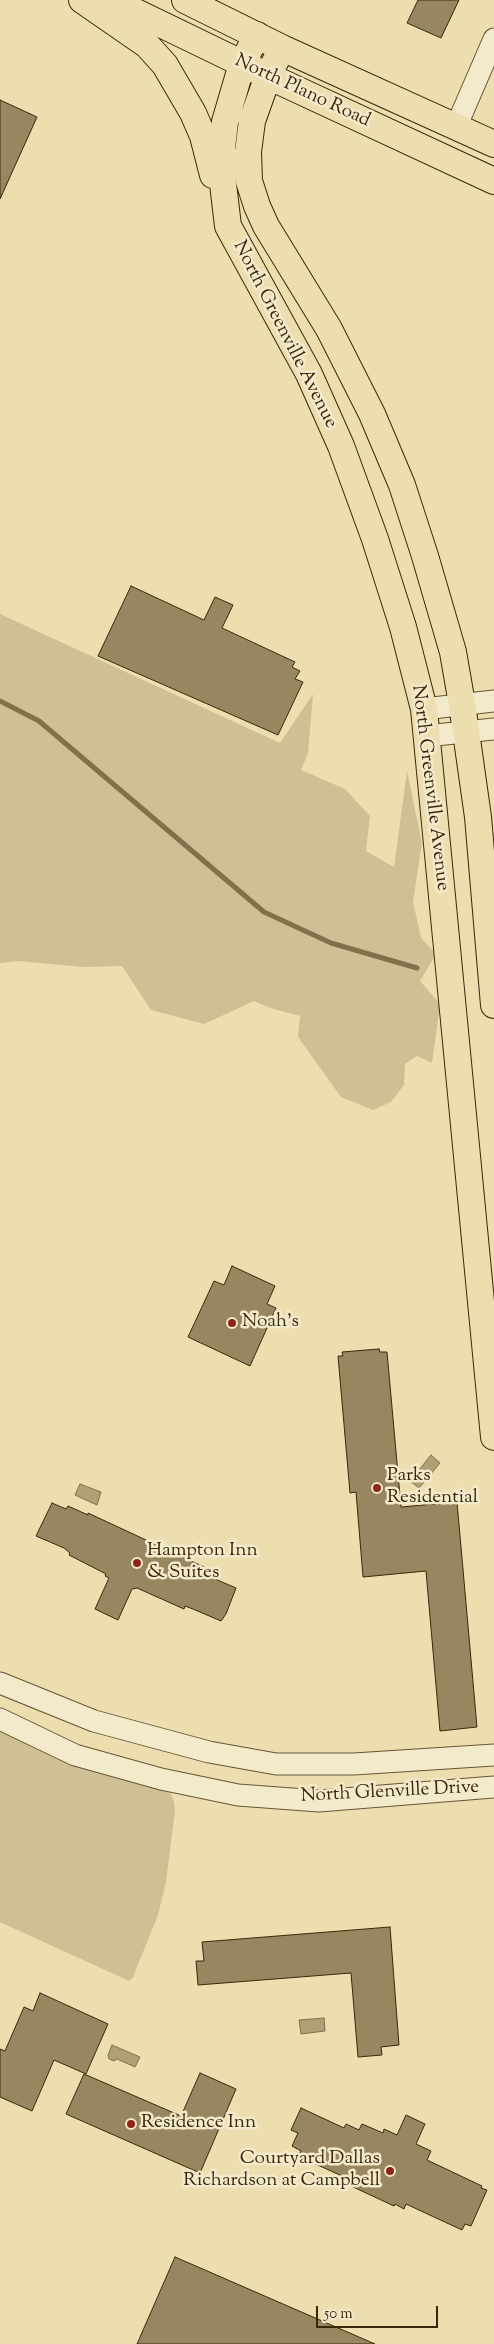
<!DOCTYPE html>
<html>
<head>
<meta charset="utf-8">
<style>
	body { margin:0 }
	#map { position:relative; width:494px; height:2344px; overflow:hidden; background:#eddeb0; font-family:"Sorts Mill Goudy",serif }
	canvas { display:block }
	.scale { position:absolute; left:316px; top:2306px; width:122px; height:22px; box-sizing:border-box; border:2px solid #3a270a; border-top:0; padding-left:6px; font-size:15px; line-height:18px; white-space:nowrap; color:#3a270a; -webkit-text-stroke:4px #f3eacc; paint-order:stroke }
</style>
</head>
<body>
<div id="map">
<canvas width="494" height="2344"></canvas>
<div class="scale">50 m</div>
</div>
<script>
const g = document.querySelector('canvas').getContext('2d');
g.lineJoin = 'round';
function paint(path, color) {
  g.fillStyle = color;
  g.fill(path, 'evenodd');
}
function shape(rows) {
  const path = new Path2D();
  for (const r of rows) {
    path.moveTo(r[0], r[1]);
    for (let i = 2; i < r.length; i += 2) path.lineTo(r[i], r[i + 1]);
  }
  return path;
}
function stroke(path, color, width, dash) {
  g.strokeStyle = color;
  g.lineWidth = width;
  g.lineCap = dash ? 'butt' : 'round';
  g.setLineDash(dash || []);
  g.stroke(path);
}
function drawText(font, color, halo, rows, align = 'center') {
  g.font = font + ' "Sorts Mill Goudy",serif';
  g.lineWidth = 5;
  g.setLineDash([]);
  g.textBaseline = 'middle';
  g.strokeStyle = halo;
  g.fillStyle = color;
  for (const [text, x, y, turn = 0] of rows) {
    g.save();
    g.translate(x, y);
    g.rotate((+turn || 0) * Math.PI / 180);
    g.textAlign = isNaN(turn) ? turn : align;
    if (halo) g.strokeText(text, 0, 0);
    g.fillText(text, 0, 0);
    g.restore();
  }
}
paint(shape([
	[0,614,280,743,313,694,308,753,301,770,345,789,370,816,366,851,394,867,407,771,422,843,413,902,421,938,436,954,420,981,440,1004,432,1063,417,1056,405,1064,404,1085,391,1102,373,1110,341,1097,298,1037,300,1016,270,1008,254,1001,204,1024,151,1010,122,966,83,967,18,961,0,963],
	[0,1728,163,1789,170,1793,174,1801,175,1811,166,1882,158,1915,133,1977,129,1981,0,1922]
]), '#cfbf94');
const water = shape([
	[431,1455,440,1463,419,1488,410,1481,431,1455],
	[80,1484,101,1492,97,1505,75,1495,80,1484],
	[324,2018,325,2031,301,2034,299,2020,324,2018],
	[112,2045,140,2057,135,2067,117,2059,114,2061,109,2059,108,2055,112,2045]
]);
paint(water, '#b0a078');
stroke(water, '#81704c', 1);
stroke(shape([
	[0,701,39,721,264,912,331,943,417,968]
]), '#81704c', 5);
const building = shape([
	[418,0,459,0,441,38,407,23,418,0],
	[0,100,37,117,0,199,0,100],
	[131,586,204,620,215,597,233,605,222,628,295,662,292,667,300,671,295,679,303,682,278,735,98,656,131,586],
	[232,1266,275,1286,267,1304,276,1308,250,1366,188,1337,214,1281,224,1285,232,1266],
	[379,1349,380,1352,387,1352,401,1507,457,1502,477,1727,440,1731,426,1571,363,1577,356,1492,350,1493,338,1356,343,1356,342,1352,379,1349],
	[52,1503,66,1509,68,1506,88,1515,88,1513,204,1567,202,1571,208,1576,236,1588,226,1614,221,1621,193,1609,185,1606,184,1609,137,1588,132,1589,118,1620,95,1609,109,1578,105,1576,106,1574,69,1555,70,1553,64,1548,36,1536,52,1503],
	[390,1927,399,2045,381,2047,382,2055,358,2057,351,1973,198,1985,196,1961,204,1961,202,1942,390,1927],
	[40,1993,108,2024,86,2074,54,2060,32,2111,0,2097,0,2049,5,2051,24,2007,33,2011,40,1993],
	[200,2073,236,2089,200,2173,66,2114,84,2074,181,2116,200,2073],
	[301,2108,344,2128,346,2124,359,2130,362,2124,383,2133,384,2129,397,2135,406,2115,425,2124,416,2144,431,2151,427,2160,482,2186,481,2188,487,2190,471,2226,465,2224,462,2230,406,2204,404,2209,395,2204,394,2206,351,2186,353,2181,298,2156,301,2151,292,2146,298,2133,291,2130,301,2108],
	[175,2257,375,2344,137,2344,175,2257]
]);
paint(building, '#978660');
stroke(building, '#3a270a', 1);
const minor = shape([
	[456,127,494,39],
	[424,709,494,701],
	[426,736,494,729],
	[0,1683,94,1721,209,1752,276,1764,354,1764,494,1755],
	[0,1719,75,1755,161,1779,238,1795,319,1801,494,1787]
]);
const major = shape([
	[82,0,147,45,165,65,193,113,203,136,213,175],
	[111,0,268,76,494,181],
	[185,0,282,48,494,144],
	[257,35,242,64,225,122,222,147,223,184,228,226,309,374,341,446,375,539,403,627,424,709,494,1437],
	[282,48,268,76,252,121,248,152,249,181,257,206,266,226,329,329,372,414,402,485,425,556,453,652,462,704,478,817,494,1005]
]);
stroke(minor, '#675534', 23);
stroke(major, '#3a270a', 28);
stroke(minor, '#f3eacc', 21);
stroke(major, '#eddeb0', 26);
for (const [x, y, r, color] of [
	[232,1323,5,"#8f2418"],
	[377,1488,5,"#8f2418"],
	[137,1563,5,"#8f2418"],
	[131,2124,5,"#8f2418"],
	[390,2171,5,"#8f2418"]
]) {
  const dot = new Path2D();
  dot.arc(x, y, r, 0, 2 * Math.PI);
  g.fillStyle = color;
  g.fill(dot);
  stroke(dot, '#f3eacc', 2);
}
drawText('19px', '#3a270a', '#f3eacc', [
	["North Plano Road",302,92,25],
	["North Greenville Avenue",284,335,63],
	["North Greenville Avenue",429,788,83],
	["North Glenville Drive",390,1793,-3]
]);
drawText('19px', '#3a270a', '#f3eacc', [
	["Noah's",242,1323],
	["Parks",387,1477],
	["Residential",387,1499],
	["Hampton Inn",147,1552],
	["& Suites",147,1574],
	["Residence Inn",141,2124],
	["Courtyard Dallas",380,2160,"right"],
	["Richardson at Campbell",380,2182,"right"]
], 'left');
</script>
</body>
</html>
